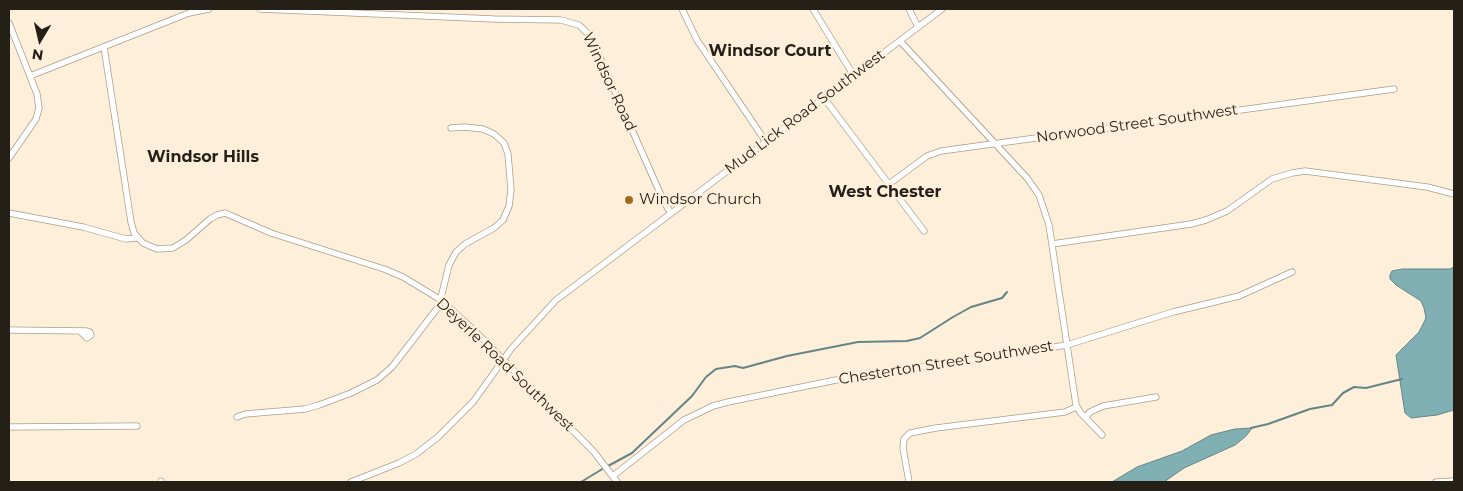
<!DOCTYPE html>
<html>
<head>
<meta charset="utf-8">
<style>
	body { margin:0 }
	#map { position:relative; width:1463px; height:491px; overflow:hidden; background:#fdefd9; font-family:Montserrat,sans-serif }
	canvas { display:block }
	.frame { position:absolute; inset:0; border:10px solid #241f17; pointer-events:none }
	.north { position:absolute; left:15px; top:15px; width:50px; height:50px; -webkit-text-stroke:4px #fdefd9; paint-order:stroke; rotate:189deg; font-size:14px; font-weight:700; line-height:20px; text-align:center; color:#241f17 }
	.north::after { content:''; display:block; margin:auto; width:18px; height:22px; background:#241f17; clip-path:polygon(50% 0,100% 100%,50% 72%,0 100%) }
</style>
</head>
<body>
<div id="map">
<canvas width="1463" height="491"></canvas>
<div class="frame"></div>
<div class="north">N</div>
</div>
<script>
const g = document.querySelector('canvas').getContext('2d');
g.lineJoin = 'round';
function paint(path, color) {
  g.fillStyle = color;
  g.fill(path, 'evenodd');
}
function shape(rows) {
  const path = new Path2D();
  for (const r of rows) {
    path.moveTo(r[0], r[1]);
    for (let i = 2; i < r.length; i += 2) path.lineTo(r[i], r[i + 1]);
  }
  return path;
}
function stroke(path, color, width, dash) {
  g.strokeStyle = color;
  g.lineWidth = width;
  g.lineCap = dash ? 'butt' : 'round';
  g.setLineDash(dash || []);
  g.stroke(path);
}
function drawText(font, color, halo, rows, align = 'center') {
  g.font = font + ' Montserrat,sans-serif';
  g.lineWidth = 5;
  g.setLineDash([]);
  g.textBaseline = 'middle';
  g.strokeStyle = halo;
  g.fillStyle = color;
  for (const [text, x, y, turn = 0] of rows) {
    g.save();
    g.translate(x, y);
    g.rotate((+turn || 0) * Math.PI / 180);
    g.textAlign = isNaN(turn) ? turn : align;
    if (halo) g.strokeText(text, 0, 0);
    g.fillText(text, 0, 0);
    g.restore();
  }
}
const water = shape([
	[1454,267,1454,410,1437,415,1411,418,1405,413,1396,355,1419,332,1426,318,1424,308,1421,301,1396,285,1390,279,1390,275,1392,271,1402,269,1450,269,1454,267],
	[1252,428,1246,436,1235,445,1184,468,1164,482,1112,482,1137,467,1182,451,1211,435,1235,429,1252,428]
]);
paint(water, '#81b0b4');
stroke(water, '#658485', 1);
stroke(shape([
	[1251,428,1268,424,1310,409,1332,405,1343,393,1354,387,1366,388,1402,379],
	[608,466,632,453,692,396,706,377,716,369,735,366,743,368,787,356,858,342,907,341,920,338,953,317,971,307,1002,298,1007,292],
	[581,482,604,468]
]), '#658485', 2);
const minor = shape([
	[260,9,494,19,561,20,579,25,588,34,594,44,664,202,671,213],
	[682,9,697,40,766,142],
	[813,9,854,76],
	[909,9,918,27],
	[9,23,37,94,39,108,36,119,9,158],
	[900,41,1027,178,1039,195,1049,225,1076,405,1080,412,1102,435],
	[104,47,131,222,134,233,143,243,157,249,173,248,186,240,210,219,217,215,225,213,271,233,384,269,403,277,441,300,474,330,594,452,617,482],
	[30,76,189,13,209,9],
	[824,98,924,231],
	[889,184,927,156,941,151,1394,89],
	[9,213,83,227,126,239,137,238],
	[1052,244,1191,224,1206,220,1227,211,1272,179,1292,173,1305,171,1427,187,1454,194],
	[9,330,87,331,90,332,91,335,87,338,80,331],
	[237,417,245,414,305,409,319,405,351,393,377,380,392,367,439,306,449,265,456,252,465,244,494,228,503,220,509,206,511,190,508,154,504,143,494,134,483,129,464,127,451,128],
	[1086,417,1090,412,1103,406,1156,397],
	[9,427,137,426],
	[613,476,684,420,713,406,728,402,836,380,1067,345,1173,312,1239,296,1292,272],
	[161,481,161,482],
	[351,482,399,463,416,454,438,437,473,402,511,349,556,300,942,9],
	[909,482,903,448,904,439,910,433,936,428,1065,412,1076,407],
	[1436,482,1454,481]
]);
stroke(minor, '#aa9d89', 7);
stroke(minor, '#fff', 5.5);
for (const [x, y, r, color] of [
	[629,200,5,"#9f6b23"]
]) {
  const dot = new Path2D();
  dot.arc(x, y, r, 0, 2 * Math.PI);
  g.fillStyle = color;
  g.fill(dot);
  stroke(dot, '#fdefd9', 2);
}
drawText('15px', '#241f17', '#fdefd9', [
	["Windsor Road",609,82,65],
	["Mud Lick Road Southwest",805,112,-37],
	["Norwood Street Southwest",1137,124,-8],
	["Chesterton Street Southwest",946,363,-9],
	["Deyerle Road Southwest",505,365,44]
]);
drawText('15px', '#241f17', '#fdefd9', [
	["Windsor Church",639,200]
], 'left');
drawText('bold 16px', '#241f17', '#fdefd9', [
	["Windsor Court",770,51],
	["Windsor Hills",203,157],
	["West Chester",885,192]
]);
</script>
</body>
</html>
